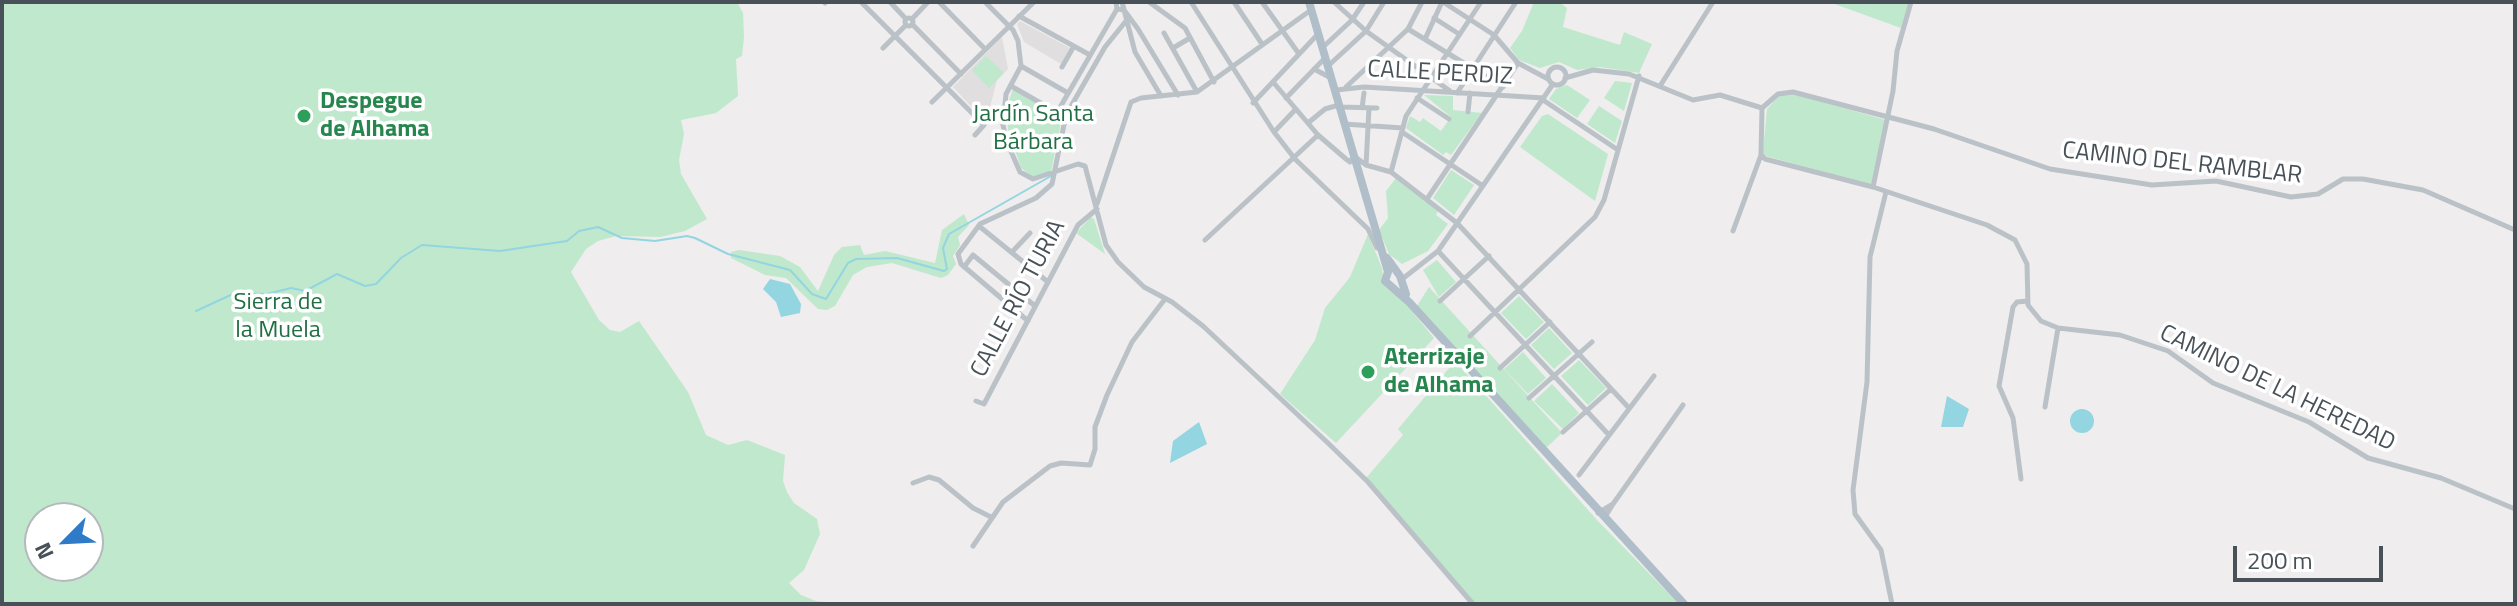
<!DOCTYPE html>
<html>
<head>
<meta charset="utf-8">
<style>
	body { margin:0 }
	#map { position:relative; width:2517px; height:606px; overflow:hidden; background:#efeded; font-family:"Titillium Web",sans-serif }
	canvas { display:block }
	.frame { position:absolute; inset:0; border:4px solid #485158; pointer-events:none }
	.north { position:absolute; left:24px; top:502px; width:80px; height:80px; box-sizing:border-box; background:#fff; border:2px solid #b6b9bc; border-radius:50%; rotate:246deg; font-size:22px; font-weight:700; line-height:32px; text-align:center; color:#485158 }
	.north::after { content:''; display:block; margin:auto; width:28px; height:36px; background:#307bc7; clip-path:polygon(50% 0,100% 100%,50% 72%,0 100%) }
	.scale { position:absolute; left:2233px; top:546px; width:150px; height:36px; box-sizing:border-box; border:4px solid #485158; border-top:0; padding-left:10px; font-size:24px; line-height:28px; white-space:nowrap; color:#485158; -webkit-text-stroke:6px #fff; paint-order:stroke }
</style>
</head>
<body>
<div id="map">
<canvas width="2517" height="606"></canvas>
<div class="frame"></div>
<div class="north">N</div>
<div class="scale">200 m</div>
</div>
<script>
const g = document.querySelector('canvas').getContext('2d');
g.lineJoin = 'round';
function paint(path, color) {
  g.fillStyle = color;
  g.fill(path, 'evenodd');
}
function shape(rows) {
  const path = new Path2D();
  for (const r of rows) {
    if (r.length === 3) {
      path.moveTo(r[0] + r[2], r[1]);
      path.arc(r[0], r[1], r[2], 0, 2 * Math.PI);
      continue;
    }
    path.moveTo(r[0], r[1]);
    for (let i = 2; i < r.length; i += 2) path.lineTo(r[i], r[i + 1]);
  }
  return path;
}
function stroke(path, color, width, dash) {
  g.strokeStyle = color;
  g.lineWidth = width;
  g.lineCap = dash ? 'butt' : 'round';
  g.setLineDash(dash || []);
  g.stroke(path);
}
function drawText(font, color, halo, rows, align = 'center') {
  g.font = font + ' "Titillium Web",sans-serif';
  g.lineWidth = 7;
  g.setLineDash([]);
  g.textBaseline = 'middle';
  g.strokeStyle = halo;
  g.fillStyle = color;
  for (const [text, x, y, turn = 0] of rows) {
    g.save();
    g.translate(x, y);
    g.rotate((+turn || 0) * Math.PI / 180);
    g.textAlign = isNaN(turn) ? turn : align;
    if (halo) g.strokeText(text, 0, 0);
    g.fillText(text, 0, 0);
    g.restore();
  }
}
paint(shape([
	[1020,21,1070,48,1061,64,1024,42,1017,24],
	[1002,37,1008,69,997,80,990,107,980,116,953,87]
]), '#e0dede');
paint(shape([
	[2,2,737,2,743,13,744,37,742,56,736,59,738,96,716,113,681,120,684,134,679,160,681,174,707,219,685,231,660,237,616,236,598,241,586,249,571,272,599,320,610,330,620,332,639,321,688,392,706,435,728,445,747,440,785,455,783,481,787,492,794,503,817,519,820,534,804,570,789,583,801,595,816,601,851,604,2,604],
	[40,518,88,518,88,566,40,566],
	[1534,2,1559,2,1567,8,1563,27,1620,45,1624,32,1652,44,1639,73,1600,67,1577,70,1559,62,1540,68,1519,60,1510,48,1522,31],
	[1829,2,1909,2,1901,28],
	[986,56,1004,73,989,88,972,70],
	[1615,81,1632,83,1624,111,1604,98],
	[1567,85,1590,100,1577,118,1549,99,1556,89],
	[1013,89,1062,117,1051,172,1032,177,1021,168,1008,129,1007,106],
	[1791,93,1886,120,1871,185,1766,156,1763,152,1767,109,1779,96],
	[1424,95,1453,96,1453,110,1482,113,1451,155,1446,152,1443,155,1406,128,1410,116,1420,122,1423,118,1441,131,1451,117],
	[1599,106,1622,121,1615,143,1587,124],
	[1548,114,1608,154,1595,201,1520,147,1542,116],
	[1451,170,1474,185,1454,215,1433,198],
	[1396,178,1438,211,1436,215,1448,224,1428,251,1402,264,1389,254,1379,230,1388,218,1386,191],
	[964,214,969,225,958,237,960,245,953,256,956,264,948,275,941,278,892,263,867,267,853,275,835,306,827,310,818,309,786,278,765,275,731,258,731,252,739,250,780,256,800,267,818,291,834,255,842,247,860,245,864,255,885,251,935,263,942,230],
	[1091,217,1094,219,1105,254,1076,233],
	[1368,234,1382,268,1384,285,1400,297,1434,338,1336,443,1280,394,1315,340,1325,308,1350,277],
	[1437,260,1456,282,1439,297,1423,270],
	[1429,287,1562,433,1546,448,1417,306],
	[1519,296,1544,322,1526,339,1501,313],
	[1549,328,1572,353,1554,369,1531,345],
	[1523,352,1546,378,1528,394,1504,369],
	[1579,360,1606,388,1588,405,1561,376],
	[1455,361,1597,520,1679,604,1476,604,1465,594,1366,478,1403,435,1398,429],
	[1552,384,1579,413,1563,429,1534,401]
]), '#c0e8cd');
paint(shape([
	[770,279,790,284,801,304,800,313,781,317,776,302,763,289],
	[1947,396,1969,409,1963,427,1941,427],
	[2082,421,12],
	[1199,422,1207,444,1170,463,1173,441]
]), '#93d5e0');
stroke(shape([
	[196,311,235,293,267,294,291,288,305,291,337,274,365,286,376,284,401,258,422,245,500,251,567,241,579,231,598,227,622,238,655,241,687,236,695,238,728,254,790,270,812,294,826,299,848,263,856,259,897,258,944,271,947,269,943,248,949,234,1051,176]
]), '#93d5e0', 2);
stroke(shape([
	[861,2,984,125,975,135],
	[890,2,906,19],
	[939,2,985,49],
	[985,2,1013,30,1018,41,1021,66,1006,94,1003,125,1006,140,1020,172,1033,179,1078,164,1085,166,1106,245,1118,262,1144,287,1172,302,1203,326,1329,444,1368,482,1473,604],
	[1116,2,1117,9,1124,10,1138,29,1178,95],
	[1122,2,1135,52,1161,96],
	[1149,2,1185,28,1214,82],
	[1191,2,1274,132,1295,159,1368,229,1377,248],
	[1234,2,1262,44],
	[1262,2,1299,54],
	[1334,2,1366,31,1450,91],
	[1443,2,1494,35,1518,63,1548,79],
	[825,3,826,2],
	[1019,16,1090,55],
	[909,22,4],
	[1434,18,1459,34],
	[912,19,928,2],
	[912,24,961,74],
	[1408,29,1503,87],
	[1164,33,1197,92],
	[1425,39,1442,2],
	[883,48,906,25],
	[1173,48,1190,38],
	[1322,48,1352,20,1364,2],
	[1021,66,1068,93],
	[1328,66,1366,31,1384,2],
	[1062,67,1074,46],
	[1557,76,9],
	[1314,69,1331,78],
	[1565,78,1593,70,1629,74,1693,100,1720,95,1762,108,1778,94,1793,92,1934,129,2050,169,2152,185,2216,181,2291,197,2318,194,2343,179,2363,179,2423,190,2515,230],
	[1273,82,1318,135,1346,159,1350,162,1354,156,1366,165,1391,172,1457,223,1629,408],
	[1011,86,1058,113],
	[1660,86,1713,2],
	[1346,87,1408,29,1422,2],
	[1336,90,1364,87,1544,98],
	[1457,93,1516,2],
	[1286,98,1325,58],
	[1417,98,1449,119],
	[1543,100,1618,150],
	[932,102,1034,2],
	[1253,103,1318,34],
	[1341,107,1377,108],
	[1362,108,1364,93],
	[1762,108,1761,154,1765,159,1873,187,1987,225,2015,240,2027,264,2028,305,2041,321,2058,328,2120,335,2168,351,2213,383,2309,422,2368,458,2441,478,2515,509],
	[1468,112,1470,93],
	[1055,116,1117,9],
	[1308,123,1325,109,1339,105],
	[1344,124,1403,128],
	[1274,132,1295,110],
	[1402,132,1483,186],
	[1366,165,1369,108],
	[1391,172,1406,116,1481,2],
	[1873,187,1893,91,1897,51,1911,2],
	[1886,192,1870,257,1867,382,1853,490,1855,514,1881,550,1892,604],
	[1427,199,1518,63],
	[1097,204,1131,102,1141,98,1197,92,1311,10],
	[979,226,1048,282],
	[1733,231,1761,155],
	[1205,240,1318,135],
	[1438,251,1609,435],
	[1012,252,1030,233],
	[964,267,973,255,1035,306],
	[1401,280,1438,251,1553,84],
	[1440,301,1489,256],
	[1028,321,961,264,958,254,980,224,1036,198,1052,184,1066,115,1105,47,1126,21],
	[1470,336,1595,217,1604,200,1639,76],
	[1500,368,1550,322],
	[1529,398,1592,342],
	[976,401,984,404,1078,225,1097,209],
	[2045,407,2058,328],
	[1563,432,1611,389],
	[1579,475,1654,376],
	[2021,479,2013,418,1999,386,2013,307,2017,302,2027,301],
	[913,483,929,477,939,480,973,508,991,517],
	[1613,504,1683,405],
	[1598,513,1613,504,1605,517],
	[973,546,1003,502,1050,466,1061,463,1090,465,1095,449,1095,427,1107,395,1132,342,1165,299]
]), '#bac2c8', 5);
stroke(shape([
	[1309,2,1388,272,1385,281,1409,302,1684,604],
	[1387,258,1400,276,1406,294]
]), '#b0bec9', 8);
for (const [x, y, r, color] of [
	[304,116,8,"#2e9e5b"],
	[1368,372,8,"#2e9e5b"]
]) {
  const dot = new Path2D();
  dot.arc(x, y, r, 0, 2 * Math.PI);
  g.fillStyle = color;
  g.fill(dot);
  stroke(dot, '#fff', 3);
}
drawText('24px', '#485158', '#fff', [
	["CALLE PERDIZ",1440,74,3],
	["CAMINO DEL RAMBLAR",2182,164,6],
	["CALLE RÍO TURIA",1019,299,-62],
	["CAMINO DE LA HEREDAD",2277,389,26]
]);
drawText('bold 24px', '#27864d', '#fff', [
	["Despegue",320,102],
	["de Alhama",320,130],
	["Aterrizaje",1384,358],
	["de Alhama",1384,386]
], 'left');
drawText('24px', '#226f44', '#fff', [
	["Jardín Santa",1033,115],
	["Bárbara",1033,143],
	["Sierra de",278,303],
	["la Muela",278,331]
]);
</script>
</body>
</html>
